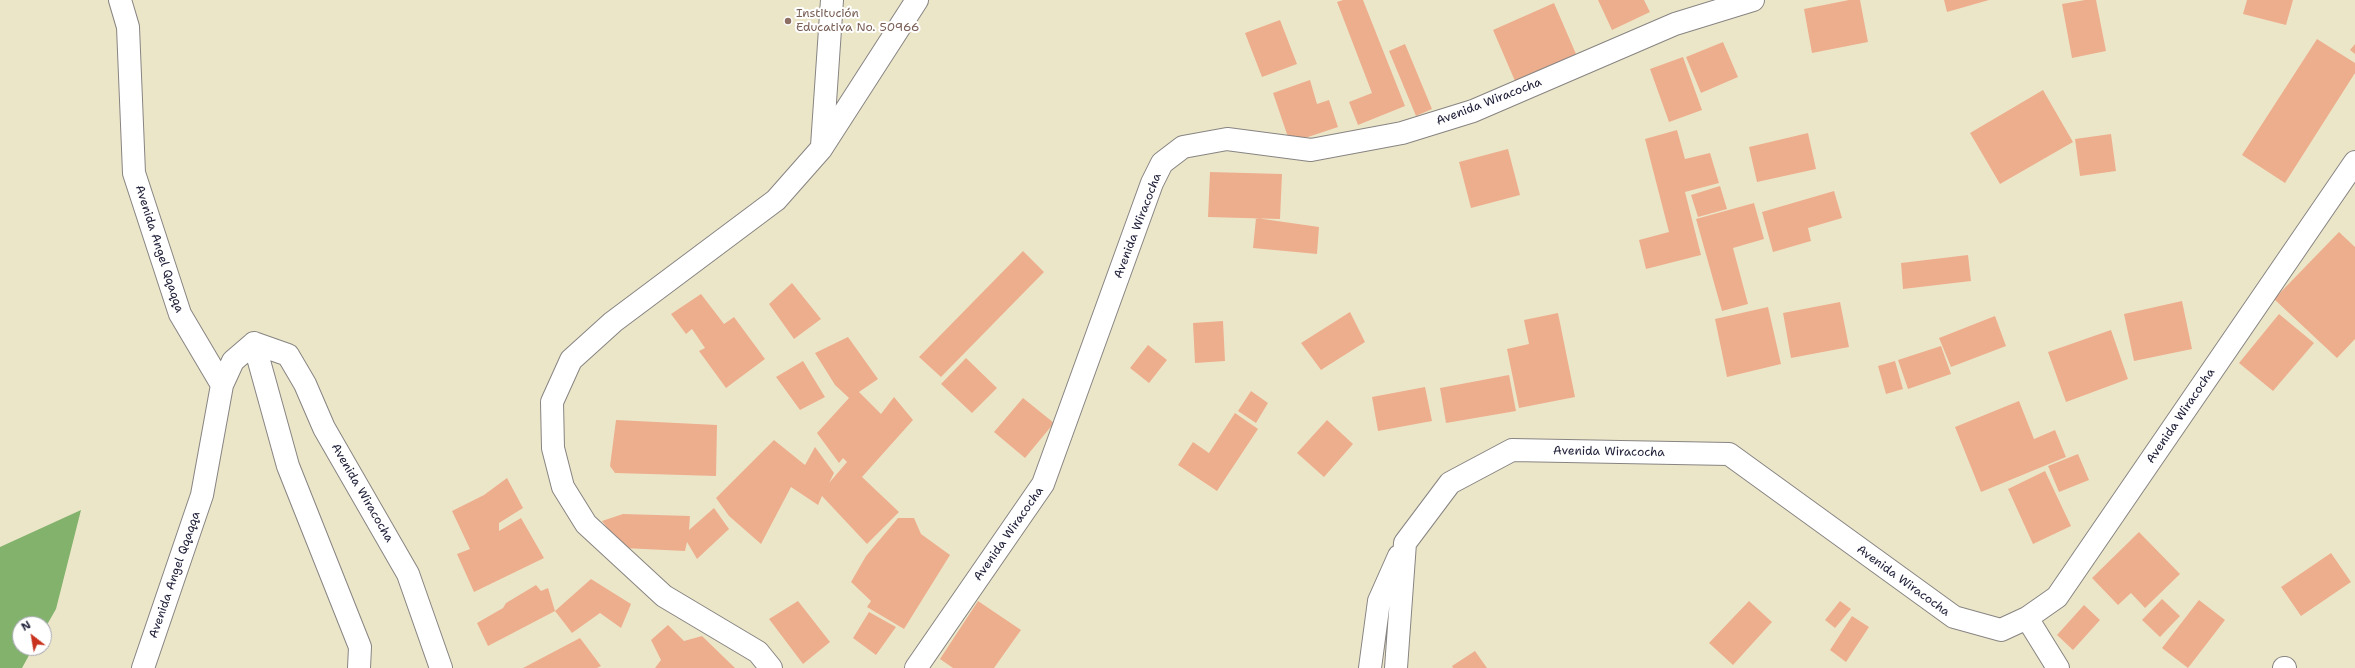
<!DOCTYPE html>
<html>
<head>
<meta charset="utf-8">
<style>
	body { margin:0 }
	#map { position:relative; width:2355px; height:668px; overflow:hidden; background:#ece6c9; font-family:"Shantell Sans",sans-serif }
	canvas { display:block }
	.north { position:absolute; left:12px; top:616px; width:40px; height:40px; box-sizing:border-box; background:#fff; border:1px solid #a7a7b1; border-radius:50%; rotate:329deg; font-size:11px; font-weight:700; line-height:16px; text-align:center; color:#22223b }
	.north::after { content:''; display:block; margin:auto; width:14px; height:18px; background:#c8321e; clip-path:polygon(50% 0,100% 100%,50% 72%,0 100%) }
</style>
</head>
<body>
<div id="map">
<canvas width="2355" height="668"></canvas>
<div class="north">N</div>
</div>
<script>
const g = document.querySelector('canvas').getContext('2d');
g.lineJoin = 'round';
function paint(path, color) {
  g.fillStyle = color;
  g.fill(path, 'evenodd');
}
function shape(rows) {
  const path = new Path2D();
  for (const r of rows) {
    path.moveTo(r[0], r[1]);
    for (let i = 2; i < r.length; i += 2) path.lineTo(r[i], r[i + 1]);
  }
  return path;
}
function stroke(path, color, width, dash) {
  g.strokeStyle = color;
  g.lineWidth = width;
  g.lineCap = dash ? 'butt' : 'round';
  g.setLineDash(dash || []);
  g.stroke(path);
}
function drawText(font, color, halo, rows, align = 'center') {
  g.font = font + ' "Shantell Sans",sans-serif';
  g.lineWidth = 4;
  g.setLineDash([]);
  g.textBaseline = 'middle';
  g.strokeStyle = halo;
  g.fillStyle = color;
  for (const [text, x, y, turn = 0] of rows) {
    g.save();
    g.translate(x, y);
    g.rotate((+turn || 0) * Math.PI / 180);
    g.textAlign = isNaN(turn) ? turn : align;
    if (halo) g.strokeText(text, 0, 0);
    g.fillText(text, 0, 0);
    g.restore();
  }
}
paint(shape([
	[81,510,56,609,44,630,44,624,20,624,20,648,33,648,22,668,0,668,0,547]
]), '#82b26c');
paint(shape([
	[1343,0,1363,0,1405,106,1358,125,1349,102,1372,93,1337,2],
	[1598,0,1644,0,1650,12,1612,30],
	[1849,0,1860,0,1868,42,1812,53,1804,9],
	[1944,0,1989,0,1947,12],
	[2085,0,2096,0,2106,51,2072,58,2062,4],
	[2247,0,2293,0,2286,25,2243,14],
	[1554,3,1576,54,1515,81,1493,30],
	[1280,20,1297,64,1262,77,1245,33],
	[2317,39,2355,63,2355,73,2285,183,2242,155],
	[1723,42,1738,77,1701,93,1686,57],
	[1405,44,1432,109,1416,116,1389,51],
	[2355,44,2355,54,2350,50],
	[1683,57,1702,110,1669,122,1650,69],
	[1310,80,1317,104,1329,100,1338,127,1290,143,1273,93],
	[2043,90,2073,142,2000,184,1970,133],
	[1677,130,1685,159,1710,153,1719,183,1685,192,1701,255,1646,269,1639,240,1669,232,1645,139],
	[1808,133,1816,169,1757,182,1749,147],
	[2111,134,2116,171,2080,176,2075,139],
	[1508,149,1520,195,1471,208,1459,162],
	[1210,172,1282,174,1280,219,1208,217],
	[1720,186,1727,209,1698,217,1691,195],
	[1834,191,1842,218,1808,228,1811,241,1773,252,1762,212],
	[1754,203,1764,239,1733,248,1748,304,1722,311,1696,219],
	[1256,218,1319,227,1317,254,1253,248],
	[2339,232,2355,247,2355,339,2337,358,2274,299],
	[1023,251,1044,272,941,377,919,357],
	[1968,255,1971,281,1903,289,1901,263],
	[792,283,821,319,794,339,769,304],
	[701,294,724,324,734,317,765,359,726,388,699,351,705,348,692,329,686,334,671,314],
	[2182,301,2192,349,2134,361,2124,314],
	[1840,302,1849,347,1791,358,1783,313],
	[1768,307,1781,364,1727,377,1715,319],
	[1350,312,1365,342,1321,370,1301,343],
	[1558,313,1575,397,1519,408,1507,349,1529,344,1524,320],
	[2279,314,2314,343,2273,391,2239,363],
	[1995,316,2006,346,1951,367,1939,338],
	[1223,321,1225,361,1195,363,1193,323],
	[2111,330,2128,379,2066,402,2048,352],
	[848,337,878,379,859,392,881,414,894,397,913,420,862,477,899,512,867,544,822,496,818,505,791,487,761,544,729,516,716,498,774,440,805,465,815,447,834,473,829,483,847,462,843,458,839,463,817,433,849,398,835,385,815,353],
	[1148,345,1167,360,1149,383,1130,368],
	[1941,346,1951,374,1908,389,1898,360],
	[966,358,997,388,972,413,941,384],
	[803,361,825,397,800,410,776,377],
	[1895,361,1903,389,1886,394,1878,366],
	[1509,375,1516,411,1446,423,1440,388],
	[1425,387,1432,421,1378,431,1372,397],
	[1251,391,1268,403,1256,423,1238,411],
	[1023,398,1054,423,1025,458,994,432],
	[2019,401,2034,439,2055,430,2066,457,1981,492,1955,427],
	[1235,413,1258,429,1217,491,1178,465,1193,442,1209,453],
	[616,420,717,425,716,476,615,473,610,466],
	[1327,420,1353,444,1324,477,1297,453],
	[2078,454,2089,480,2059,492,2048,466],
	[2045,471,2071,526,2033,544,2008,489],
	[507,478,523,508,499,523,499,531,521,518,544,558,474,592,457,554,470,549,452,511,484,495],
	[714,508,729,529,697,559,687,542,685,551,623,548,602,521,623,514,690,516,689,530],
	[898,518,914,518,921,534,950,555,904,629,867,607,871,601,851,582,866,556],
	[2139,532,2180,574,2145,608,2131,593,2118,605,2092,578],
	[2331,553,2351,582,2301,616,2281,587],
	[591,579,631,604,621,628,600,613,572,633,555,611,488,646,477,623,503,608,506,603,536,585,541,591,548,588,555,611],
	[2162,599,2180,616,2160,637,2142,620],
	[2199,600,2225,620,2188,668,2162,648],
	[798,601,830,642,803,664,769,619],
	[978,601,1021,630,994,668,953,668,940,659],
	[1749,601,1772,622,1733,665,1709,643],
	[1840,601,1851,609,1835,628,1825,620],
	[2084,605,2100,620,2073,650,2057,635],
	[869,612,896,627,876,655,853,638],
	[1852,616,1869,627,1846,662,1830,650],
	[668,625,684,641,702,636,735,668,655,668,661,660,651,640],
	[580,638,601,666,597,668,523,668],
	[1475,651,1487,668,1453,668,1452,666]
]), '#edae8e');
const street = shape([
	[120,0,128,27,134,173,180,314,222,385,202,495,143,668],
	[822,146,832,0],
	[254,343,288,355,305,384,324,428,408,574,441,668],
	[254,343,288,466,360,647,359,668],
	[222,385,233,361,254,343],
	[2027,618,2058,668],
	[771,668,758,652,664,596,586,524,563,487,553,448,552,402,571,360,613,322,776,200,821,149,917,0],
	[916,668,1043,484,1152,183,1162,163,1183,147,1227,139,1311,150,1402,133,1473,111,1675,24,1753,0],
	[1370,668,1379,601,1399,556],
	[1396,668,1405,543,1450,483,1512,450,1729,454,1954,617,2001,630,2027,618,2057,597,2355,162],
	[2284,668,2285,668]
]);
stroke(street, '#878482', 24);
stroke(street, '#fff', 22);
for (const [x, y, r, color] of [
	[788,21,4,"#8d6e63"]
]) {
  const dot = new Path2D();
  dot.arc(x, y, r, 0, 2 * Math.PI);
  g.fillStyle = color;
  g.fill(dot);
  stroke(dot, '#fff', 1.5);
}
drawText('12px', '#785e54', '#fff', [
	["Institución",796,14],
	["Educativa No. 50966",796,28]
], 'left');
drawText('12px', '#22223b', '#fff', [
	["Avenida Wiracocha",1489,102,-21],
	["Avenida Wiracocha",1138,226,-69],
	["Avenida Angel Qqaqqa",159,249,72],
	["Avenida Wiracocha",2181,416,-56],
	["Avenida Wiracocha",1609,452,1],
	["Avenida Wiracocha",362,493,60],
	["Avenida Wiracocha",1009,534,-55],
	["Avenida Angel Qqaqqa",175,575,-71],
	["Avenida Wiracocha",1903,581,36]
]);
</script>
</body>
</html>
